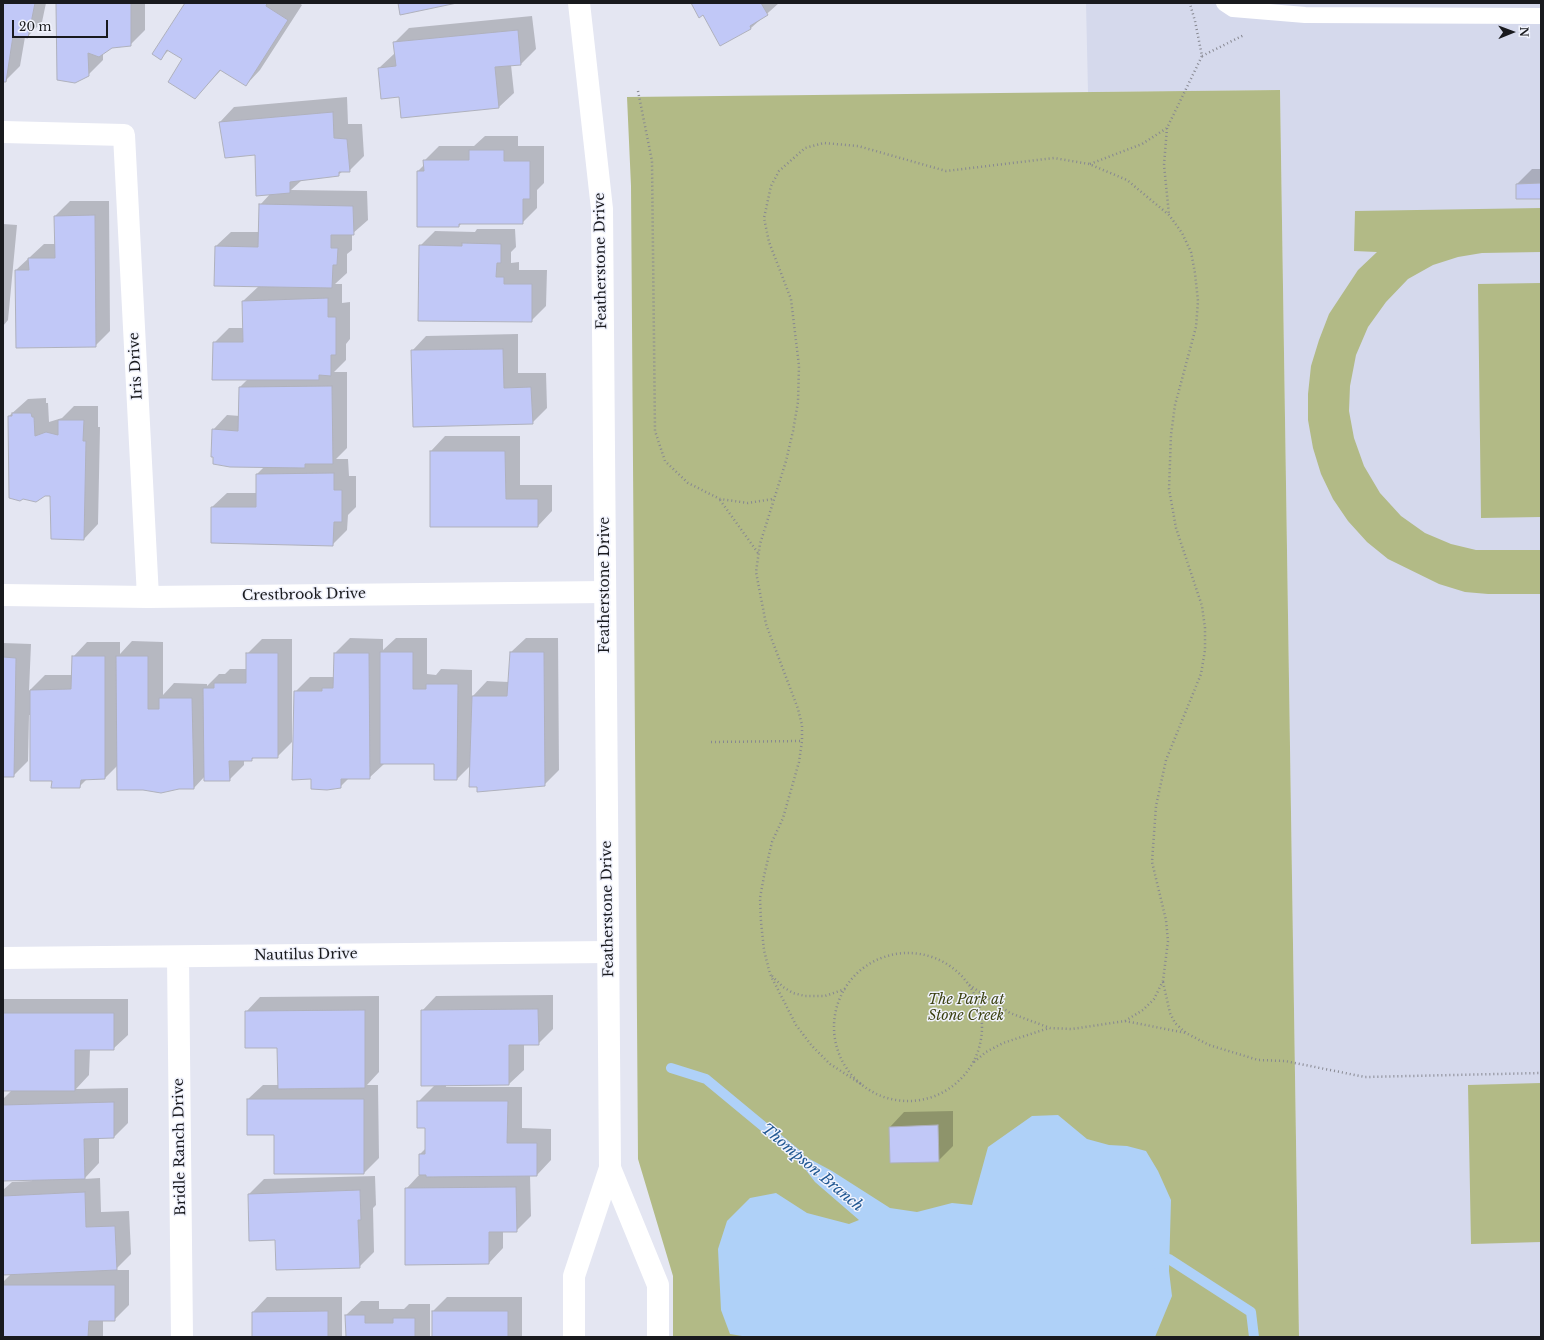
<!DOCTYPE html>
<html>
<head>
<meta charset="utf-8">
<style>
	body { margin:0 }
	#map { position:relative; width:1544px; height:1340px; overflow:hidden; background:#e4e6f2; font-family:"Libre Baskerville",serif }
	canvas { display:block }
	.frame { position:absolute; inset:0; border:4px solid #191a1e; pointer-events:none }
	.north { position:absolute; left:1492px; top:12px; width:40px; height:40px; -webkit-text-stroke:3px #f1f3fd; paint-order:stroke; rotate:89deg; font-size:11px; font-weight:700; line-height:16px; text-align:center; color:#191a1e }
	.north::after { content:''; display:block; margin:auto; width:14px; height:18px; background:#191a1e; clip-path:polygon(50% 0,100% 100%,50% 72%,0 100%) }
	.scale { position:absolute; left:12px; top:20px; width:96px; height:18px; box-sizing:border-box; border:2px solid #191a1e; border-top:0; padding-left:5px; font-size:12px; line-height:14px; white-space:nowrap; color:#191a1e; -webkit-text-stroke:3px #f1f3fd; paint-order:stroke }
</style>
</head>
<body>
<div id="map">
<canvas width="1544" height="1340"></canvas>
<div class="frame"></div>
<div class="north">N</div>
<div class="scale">20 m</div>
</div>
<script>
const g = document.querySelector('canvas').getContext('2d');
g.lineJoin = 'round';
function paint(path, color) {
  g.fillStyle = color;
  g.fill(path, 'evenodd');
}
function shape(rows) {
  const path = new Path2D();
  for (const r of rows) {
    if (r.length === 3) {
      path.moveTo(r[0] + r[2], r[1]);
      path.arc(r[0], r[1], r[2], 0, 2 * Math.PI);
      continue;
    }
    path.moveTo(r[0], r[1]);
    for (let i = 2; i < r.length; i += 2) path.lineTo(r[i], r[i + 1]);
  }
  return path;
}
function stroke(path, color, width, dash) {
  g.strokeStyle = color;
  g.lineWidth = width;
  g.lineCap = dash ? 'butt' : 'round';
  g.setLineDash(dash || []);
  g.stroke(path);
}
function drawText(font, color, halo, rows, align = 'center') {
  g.font = font + ' "Libre Baskerville",serif';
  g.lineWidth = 3;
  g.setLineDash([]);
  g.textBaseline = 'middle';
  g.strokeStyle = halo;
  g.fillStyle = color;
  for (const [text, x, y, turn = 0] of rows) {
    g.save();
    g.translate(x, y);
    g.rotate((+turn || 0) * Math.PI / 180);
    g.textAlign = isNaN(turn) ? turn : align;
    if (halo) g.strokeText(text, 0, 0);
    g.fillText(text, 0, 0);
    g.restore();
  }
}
paint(shape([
	[1086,3,1541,3,1541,1337,1299,1337,1280,90,1088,92]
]), '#d5d9ec');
paint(shape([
	[1280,90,1299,1337,673,1337,673,1276,638,1159,631,186,627,97],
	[1541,208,1541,252,1482,253,1458,257,1433,265,1408,279,1386,302,1368,327,1356,355,1350,386,1349,411,1354,438,1364,466,1380,493,1401,516,1425,533,1451,544,1476,550,1541,550,1541,594,1488,594,1465,592,1439,584,1388,559,1367,542,1348,521,1333,499,1321,474,1313,448,1308,420,1308,394,1311,366,1319,340,1329,314,1358,270,1377,252,1354,251,1355,211],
	[1541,283,1541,517,1481,518,1478,284],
	[1541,1083,1541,1242,1471,1244,1468,1085]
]), '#b2ba86');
paint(shape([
	[1058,1115,1087,1139,1109,1145,1127,1146,1146,1151,1158,1171,1171,1200,1169,1271,1172,1296,1155,1337,748,1337,730,1334,721,1310,718,1249,727,1221,750,1198,776,1193,807,1213,849,1224,859,1220,815,1182,789,1148,832,1171,890,1208,917,1212,952,1203,972,1205,988,1147,1032,1116]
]), '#afd1f8');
paint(shape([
	[3,3,46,3,42,22,27,37,25,37,20,66,5,81,3,81],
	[57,3,145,3,145,30,130,45,111,47,103,53,103,60,88,75],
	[186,3,299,3,302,5,260,70,246,85,222,69,195,98,183,59,169,50,161,58],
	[692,3,779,3,751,28,704,14],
	[532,16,536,49,521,64,511,65,514,93,499,107,400,96,379,68,395,53,394,43,409,28],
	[347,97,348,124,362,124,364,156,349,171,343,171,338,175,302,180,291,190,367,191,368,220,352,234,352,250,347,254,347,273,335,284,342,284,342,303,350,302,350,339,346,344,346,360,334,372,347,372,347,448,336,459,348,459,349,476,356,476,356,507,348,515,347,530,332,545,212,507,227,493,257,493,257,474,264,467,213,430,227,415,240,416,240,387,248,379,214,343,229,328,244,328,243,301,259,286,216,246,231,232,259,232,260,205,271,193,256,154,220,122,234,107],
	[485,136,518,136,518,146,544,146,544,183,537,190,537,208,522,223,462,223,459,226,418,171,425,164,424,161,439,146,474,146],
	[1532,169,1541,169,1541,198,1517,198,1517,184],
	[70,201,109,201,110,331,95,346,16,270,44,244,56,244,55,216],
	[3,224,17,225,8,320,3,326],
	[477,229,515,229,516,247,511,252,511,263,519,262,519,270,547,270,546,306,531,321,420,246,435,231,475,232],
	[518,334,518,373,546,373,547,408,532,423,412,351,426,336],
	[46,398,46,403,48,403,49,422,62,418,74,406,98,406,98,427,100,427,98,524,84,539,51,495,9,416,28,399],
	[3,403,4,403,3,415],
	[445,436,520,436,520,485,552,485,552,511,538,526,431,451],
	[350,638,383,639,383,650,396,638,427,638,427,674,436,675,441,669,472,670,472,697,487,681,509,682,511,652,526,638,558,638,559,770,544,785,471,765,457,779,436,763,384,764,369,778,349,778,340,787,312,778,295,692,310,677,334,677,335,653],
	[262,639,292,639,292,742,277,757,255,757,251,760,244,760,244,765,229,780,205,776,194,788,118,765,105,778,87,779,79,787,53,780,31,715,29,715,28,761,13,776,3,776,3,643,31,644,29,691,45,675,72,675,73,657,87,642,120,642,120,654,132,641,163,642,163,695,174,683,207,684,207,686,219,674,225,674,230,669,247,669,247,654],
	[553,995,553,1029,538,1044,524,1044,524,1070,509,1084,446,1085,446,1087,522,1087,522,1128,551,1129,551,1160,537,1175,530,1175,531,1216,516,1231,503,1231,503,1248,489,1263,406,1189,420,1174,420,1154,426,1148,426,1127,418,1102,435,1085,422,1011,436,996],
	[379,996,379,1072,367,1085,378,1085,379,1158,364,1173,275,1134,248,1099,263,1085,279,1085,278,1047,246,1012,260,997],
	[3,999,128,999,128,1035,113,1049,90,1049,89,1075,76,1089,128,1088,128,1123,114,1137,99,1138,99,1163,84,1179,100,1178,101,1212,129,1211,131,1254,115,1270,129,1270,129,1305,114,1320,103,1320,103,1337,3,1337,3,1282,11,1274,3,1274,3,1190,12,1182,32,1181,32,1179,3,1180,3,1099,12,1090,3,1090],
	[953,1111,953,1146,938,1161,890,1127,904,1112],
	[375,1176,376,1205,373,1208,374,1252,359,1267,276,1239,249,1194,264,1179],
	[267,1297,342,1297,342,1337,253,1337,253,1312],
	[447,1297,522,1297,522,1337,433,1337,433,1311],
	[361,1301,379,1301,379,1309,404,1309,409,1304,430,1304,430,1337,347,1337,346,1315]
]), '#0003');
stroke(shape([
	[671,1068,706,1079,799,1156],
	[1157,1264,1169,1259,1251,1312,1254,1337]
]), '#afd1f8', 10);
const building = shape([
	[3,3,35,3,28,38,13,36,6,82,3,82,3,3],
	[56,3,131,3,131,46,112,48,99,57,88,53,89,76,75,83,57,80,56,3],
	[185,3,267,3,266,6,288,20,246,86,220,70,195,99,168,82,182,59,167,50,161,60,152,54,185,3],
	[398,3,457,3,400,15,398,3],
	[691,3,761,3,768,15,750,26,751,29,720,46,703,15,699,18,691,3],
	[518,30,521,65,495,67,499,108,401,118,399,97,381,99,378,68,396,66,393,42,518,30],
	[333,112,334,138,347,139,350,172,339,172,339,176,290,182,290,193,256,196,255,155,225,158,219,122,333,112],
	[469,150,504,150,504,161,530,161,530,199,523,199,523,224,459,224,459,227,417,227,417,171,424,171,423,160,469,160,469,150],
	[1541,183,1541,199,1516,199,1516,184,1541,183],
	[259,204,353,206,354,235,331,235,331,248,338,248,337,265,333,265,332,288,214,286,215,246,258,247,259,204],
	[95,215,96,347,16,348,15,270,29,270,28,258,55,258,54,216,95,215],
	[462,243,501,244,501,263,497,263,496,277,504,277,504,284,532,284,532,322,418,321,419,245,462,246,462,243],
	[328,298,328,317,336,317,336,355,331,355,331,376,319,375,319,380,212,380,213,342,243,342,242,301,328,298],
	[503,349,504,388,531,387,533,424,413,427,411,350,503,349],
	[332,386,333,464,305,464,305,468,230,467,213,464,213,457,211,457,212,429,238,431,239,387,332,386],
	[12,413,31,413,32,417,34,417,35,436,46,432,58,435,58,420,84,420,83,441,86,441,84,540,51,539,50,496,45,496,36,502,23,499,20,501,9,498,8,416,12,416,12,413],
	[430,451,505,451,506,499,538,499,538,527,430,527,430,451],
	[334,473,334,490,342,490,342,522,334,522,333,546,211,543,211,507,256,507,256,474,334,473],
	[380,652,413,652,413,689,426,689,426,684,458,684,457,780,434,780,434,764,380,764,380,652],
	[510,652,544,652,545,786,477,792,477,787,469,787,472,696,507,696,510,652],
	[246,653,278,653,278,758,252,758,252,761,229,761,230,781,204,781,203,688,214,688,214,683,246,683,246,653],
	[334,653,369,653,370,779,341,779,341,788,327,790,311,789,311,779,292,780,294,691,322,691,322,688,333,688,334,653],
	[72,656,105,656,105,779,81,780,80,788,51,788,52,781,30,781,30,690,71,689,72,656],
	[116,656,148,656,148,709,159,709,159,698,192,698,194,789,179,789,161,793,143,790,117,790,116,656],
	[3,657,16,658,14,777,3,777,3,657],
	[538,1009,539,1045,509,1045,509,1085,421,1086,421,1010,538,1009],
	[365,1010,365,1088,278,1089,277,1048,245,1048,245,1011,365,1010],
	[3,1013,114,1013,114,1050,75,1050,75,1091,3,1091,3,1013],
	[247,1099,364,1099,364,1174,274,1174,274,1135,247,1135,247,1099],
	[417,1101,508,1101,507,1143,537,1143,537,1176,426,1177,426,1175,419,1175,419,1154,425,1154,425,1128,417,1128,417,1101],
	[114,1102,114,1138,84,1139,85,1179,3,1181,3,1105,114,1102],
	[938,1125,939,1162,890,1163,889,1127,938,1125],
	[516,1187,517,1232,489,1232,489,1264,405,1265,405,1188,516,1187],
	[360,1190,361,1220,358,1220,360,1268,276,1270,275,1240,249,1241,248,1194,360,1190],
	[85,1192,86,1227,115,1226,117,1270,3,1275,3,1196,85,1192],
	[3,1285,115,1285,115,1321,89,1321,88,1337,3,1337,3,1285],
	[328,1311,328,1337,252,1337,252,1312,328,1311],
	[432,1311,508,1311,508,1337,432,1337,432,1311],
	[345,1315,365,1315,365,1323,393,1323,393,1318,415,1318,415,1337,346,1337,345,1315]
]);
paint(building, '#c1c8f7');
stroke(building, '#afb1bc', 1);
stroke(shape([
	[1202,56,1244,35],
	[638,91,652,161,655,431,665,461,688,483,720,499,748,503,773,499],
	[1167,128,1164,165,1169,215],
	[1090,164,1142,144,1167,128,1202,56,1195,21,1190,4],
	[720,500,758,553],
	[711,742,802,741],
	[908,1027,74],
	[772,976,783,987,793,993,805,996,825,996,845,989],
	[1163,982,1170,1013,1175,1023,1186,1033,1209,1045,1258,1060,1285,1061,1365,1077,1541,1073],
	[1125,1021,1186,1033],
	[974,1062,986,1052,1003,1043,1049,1028],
	[861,1084,830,1064,812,1046,796,1025,770,974,764,950,761,922,760,898,764,876,772,842,783,818,799,762,802,741,802,725,798,709,766,624,756,572,760,544,786,461,793,431,798,402,799,366,791,299,769,242,764,218,771,186,779,171,805,148,824,143,858,146,946,171,1054,158,1089,164,1127,180,1169,215,1182,233,1191,252,1195,273,1198,301,1196,327,1175,405,1171,435,1169,489,1176,528,1202,606,1205,628,1205,650,1201,674,1166,760,1156,806,1152,862,1166,920,1168,941,1163,981,1154,999,1143,1010,1125,1021,1072,1029,1050,1028,1010,1013,968,984]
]), '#878891', 2.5, [1, 3]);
stroke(shape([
	[1224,3,1233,9,1305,15,1541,16]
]), '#fff', 16);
stroke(shape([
	[3,132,124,135,148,597],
	[3,595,148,597,605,592],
	[178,957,182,1337],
	[3,958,608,952]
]), '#fff', 22);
stroke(shape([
	[610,1168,658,1285,658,1337],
	[574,1337,574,1276,610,1168,602,209,579,3]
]), '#fff', 22);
drawText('14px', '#191a1e', '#f1f3fd', [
	["Featherstone Drive",601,261,-91],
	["Iris Drive",136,366,-93],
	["Featherstone Drive",605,585,-90],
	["Crestbrook Drive",304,595,-1],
	["Featherstone Drive",608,909,-91],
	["Nautilus Drive",306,955,-1],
	["Bridle Ranch Drive",180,1147,-91]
]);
drawText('italic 14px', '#3c4213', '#f1f3fd', [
	["The Park at",966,1000],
	["Stone Creek",966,1016]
]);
drawText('italic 15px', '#215893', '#f1f3fd', [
	["Thompson Branch",812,1168,40]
]);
</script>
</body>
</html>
